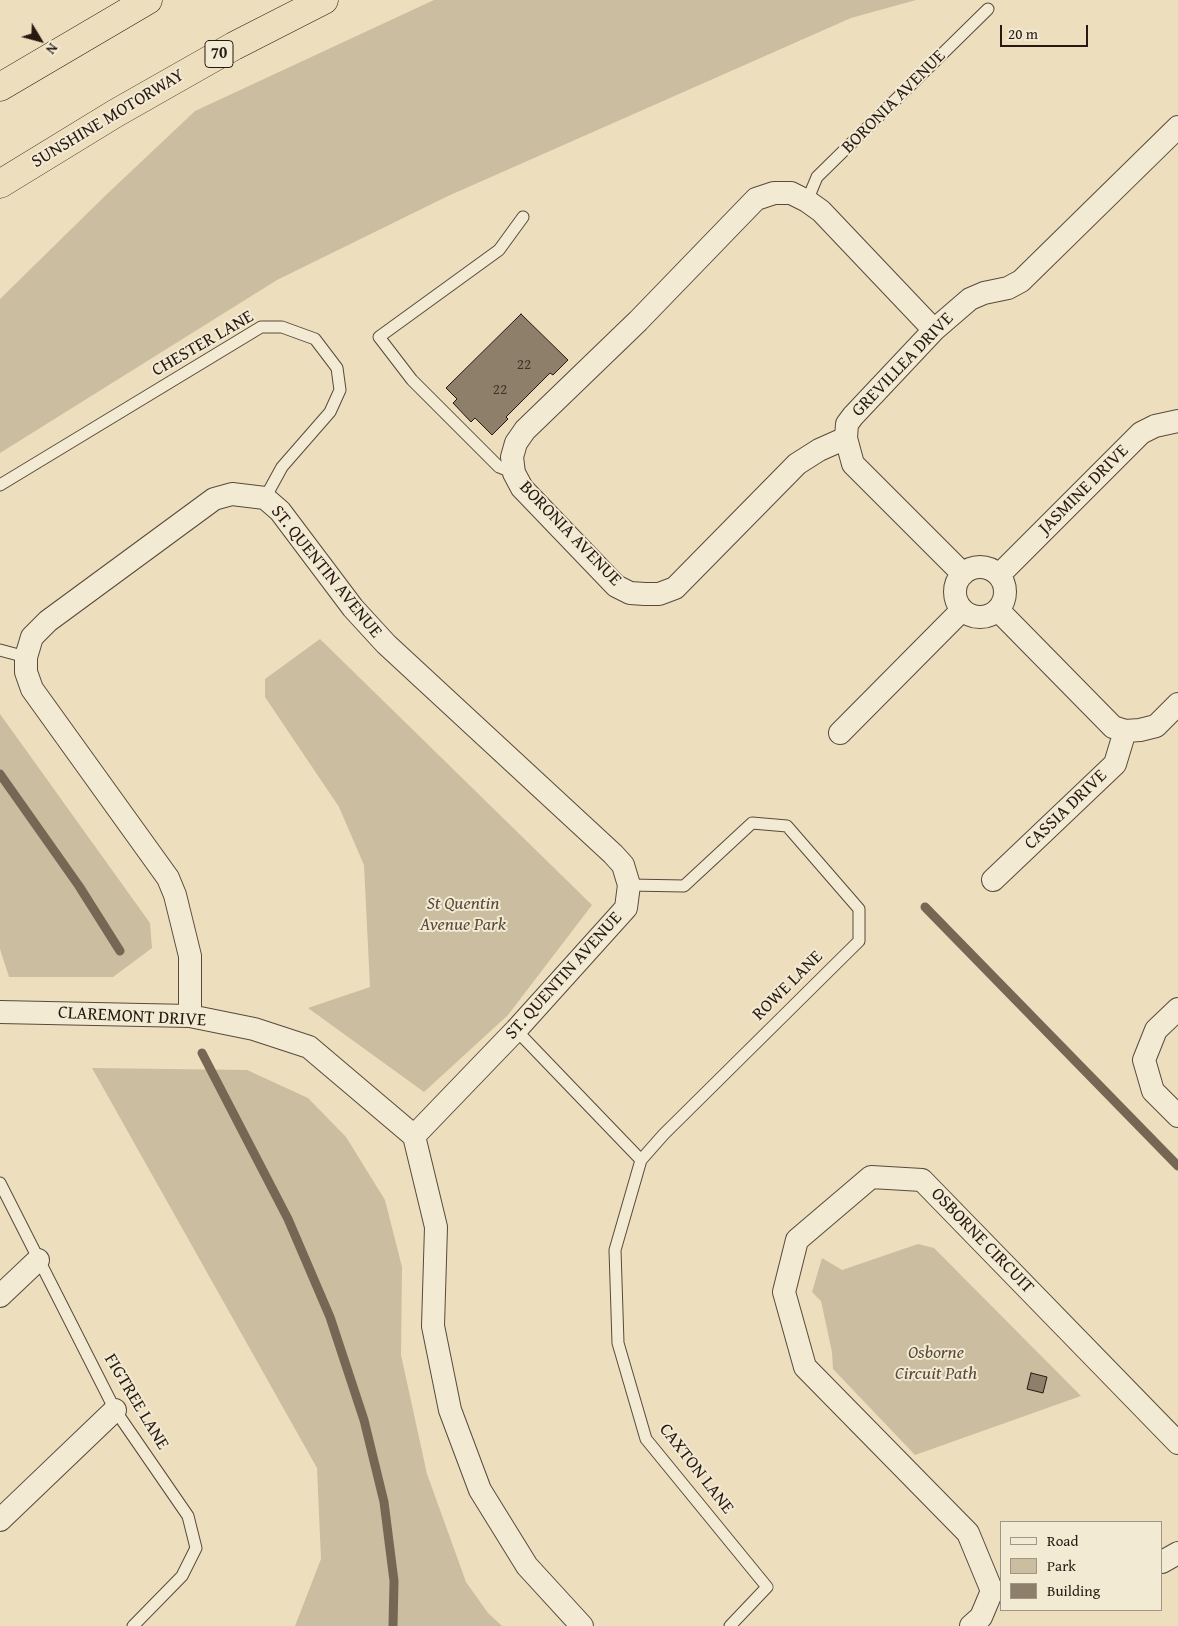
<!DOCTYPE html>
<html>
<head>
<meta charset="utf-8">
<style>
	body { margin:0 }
	#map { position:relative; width:1178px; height:1626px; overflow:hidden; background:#eddebd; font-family:"Gentium Book Plus",serif }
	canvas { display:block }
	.legend { position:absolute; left:1000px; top:1521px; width:162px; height:90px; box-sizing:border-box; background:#f3ead4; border:1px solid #a19686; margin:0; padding:6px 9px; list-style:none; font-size:15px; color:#271911 }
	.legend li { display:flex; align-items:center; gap:10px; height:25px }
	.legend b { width:25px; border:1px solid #a19686 }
	.north { position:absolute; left:15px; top:15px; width:50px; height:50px; -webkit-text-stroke:4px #f3ead4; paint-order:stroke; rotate:127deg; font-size:14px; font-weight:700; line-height:20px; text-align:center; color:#271911 }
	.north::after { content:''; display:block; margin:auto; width:18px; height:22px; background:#271911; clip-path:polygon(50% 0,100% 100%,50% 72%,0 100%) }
	.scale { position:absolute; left:1000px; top:25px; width:88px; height:22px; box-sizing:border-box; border:2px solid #271911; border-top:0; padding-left:6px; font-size:15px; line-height:18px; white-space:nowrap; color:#271911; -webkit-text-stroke:4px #f3ead4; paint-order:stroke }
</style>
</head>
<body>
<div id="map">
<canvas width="1178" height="1626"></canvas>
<ul class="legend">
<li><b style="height:6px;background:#f3ead4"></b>Road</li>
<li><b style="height:14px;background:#cbbda0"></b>Park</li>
<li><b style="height:14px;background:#8e7f6a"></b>Building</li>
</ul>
<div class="north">N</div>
<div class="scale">20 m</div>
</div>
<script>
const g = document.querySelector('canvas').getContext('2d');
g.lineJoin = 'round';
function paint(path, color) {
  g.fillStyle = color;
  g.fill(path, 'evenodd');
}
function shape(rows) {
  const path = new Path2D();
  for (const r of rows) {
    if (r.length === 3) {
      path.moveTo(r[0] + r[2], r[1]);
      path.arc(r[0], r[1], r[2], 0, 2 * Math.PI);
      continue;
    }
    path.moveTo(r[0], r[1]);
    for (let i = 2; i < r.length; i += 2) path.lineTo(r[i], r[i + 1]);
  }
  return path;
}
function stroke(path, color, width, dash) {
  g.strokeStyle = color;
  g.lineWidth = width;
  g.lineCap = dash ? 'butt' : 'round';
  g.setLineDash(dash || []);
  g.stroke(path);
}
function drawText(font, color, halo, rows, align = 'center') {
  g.font = font + ' "Gentium Book Plus",serif';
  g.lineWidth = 4;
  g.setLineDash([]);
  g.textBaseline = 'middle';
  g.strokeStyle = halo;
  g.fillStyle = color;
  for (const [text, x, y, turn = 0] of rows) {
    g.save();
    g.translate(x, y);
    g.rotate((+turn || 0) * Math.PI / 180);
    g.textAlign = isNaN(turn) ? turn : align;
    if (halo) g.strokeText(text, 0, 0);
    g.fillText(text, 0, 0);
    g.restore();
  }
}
paint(shape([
	[434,0,916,0,851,18,448,196,277,280,0,453,0,299,106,195,195,111],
	[320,639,592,905,508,1015,424,1092,308,1008,370,987,364,865,339,807,265,697,265,679],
	[0,714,150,923,152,948,113,977,9,977,0,949],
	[92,1068,247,1070,308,1098,346,1137,385,1200,402,1267,401,1355,427,1474,466,1582,488,1613,502,1626,295,1626,321,1559,317,1468],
	[918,1244,934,1248,1081,1396,915,1455,833,1369,832,1352,821,1301,812,1292,822,1258,842,1270]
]), '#cbbda0');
stroke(shape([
	[0,774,79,886,120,951],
	[925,907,1178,1166],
	[202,1053,288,1219,330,1317,364,1420,384,1502,394,1581,393,1626]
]), '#766755', 9);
const building = shape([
	[521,314,568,360,553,375,550,373,506,417,508,419,492,435,475,418,471,422,453,403,457,399,446,388,521,314],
	[1031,1373,1047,1377,1043,1393,1027,1389,1031,1373]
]);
paint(building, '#8e7f6a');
stroke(building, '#271911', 1);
const service = shape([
	[807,201,817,177,988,9],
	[514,473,499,467,412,380,379,337,499,250,523,217],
	[0,485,261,327,282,327,315,339,337,368,340,390,330,412,282,467,265,498],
	[0,650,26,657],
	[516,1030,641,1160,664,1134,859,941,859,909,787,826,752,823,684,886,629,885],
	[641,1160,615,1250,618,1343,646,1439,767,1587,730,1626],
	[0,1183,115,1410,188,1516,196,1548,182,1576,133,1626]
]);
const minor = shape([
	[846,438,819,450,797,464,675,588,659,594,645,594,630,593,616,586,522,488,514,473,512,457,516,443,525,430,638,321,756,199,774,193,791,193,807,201,821,211,934,330],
	[980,592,25],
	[963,574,853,464,846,438,847,424,853,416,934,330,970,299,984,293,1008,288,1021,281,1178,127],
	[999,575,1141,433,1155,426,1178,421],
	[998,610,1113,727,1125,731,1140,730,1156,726,1178,704],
	[840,733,962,610],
	[993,880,1115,764,1125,731],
	[1178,1009,1156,1030,1144,1060,1153,1091,1178,1116],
	[0,1012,190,1016,254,1029,309,1047,414,1136,436,1227,433,1326,450,1410,480,1490,527,1566,582,1626],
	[190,1016,190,956,175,895,168,878,32,689,26,672,26,657,32,637,48,621,214,499,232,494,265,498,280,511,353,608,386,644,613,854,623,865,629,885,626,908,516,1030,414,1136],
	[0,1296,38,1260],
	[0,1520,115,1410],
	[1162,1562,1178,1553],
	[992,1591,968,1533,805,1367,784,1292,797,1240,871,1177,922,1180,1178,1443],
	[971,1626,981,1617,992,1591]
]);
const motorway = shape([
	[0,87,148,0],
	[0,184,116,113,234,46,324,0]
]);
stroke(service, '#584a3c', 13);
stroke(minor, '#584a3c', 24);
stroke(motorway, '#271911', 29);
stroke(service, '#f3ead4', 11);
stroke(minor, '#f3ead4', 22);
stroke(motorway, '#eddebd', 28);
drawText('15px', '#413227', null, [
	["22",524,365],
	["22",500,390]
]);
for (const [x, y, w] of [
	[219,54,28]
]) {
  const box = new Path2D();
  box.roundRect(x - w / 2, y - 13.5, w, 27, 4);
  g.fillStyle = '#f3ead4';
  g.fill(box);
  stroke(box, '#271911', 1);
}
drawText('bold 16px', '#271911', null, [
	["70",219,54]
]);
drawText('18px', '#271911', '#f3ead4', [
	["BORONIA AVENUE",894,102,-45],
	["SUNSHINE MOTORWAY",108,119,-31],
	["CHESTER LANE",203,344,-30],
	["GREVILLEA DRIVE",903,365,-46],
	["JASMINE DRIVE",1084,490,-45],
	["BORONIA AVENUE",570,534,46],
	["ST. QUENTIN AVENUE",326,572,51],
	["CASSIA DRIVE",1066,810,-44],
	["ST. QUENTIN AVENUE",564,976,-48],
	["ROWE LANE",788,986,-45],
	["CLAREMONT DRIVE",132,1017,3],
	["OSBORNE CIRCUIT",982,1241,46],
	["FIGTREE LANE",136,1402,59],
	["CAXTON LANE",696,1469,52]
]);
drawText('italic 18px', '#584a3c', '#f3ead4', [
	["St Quentin",463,904],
	["Avenue Park",463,925],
	["Osborne",936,1353],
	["Circuit Path",936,1374]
]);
</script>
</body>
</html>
